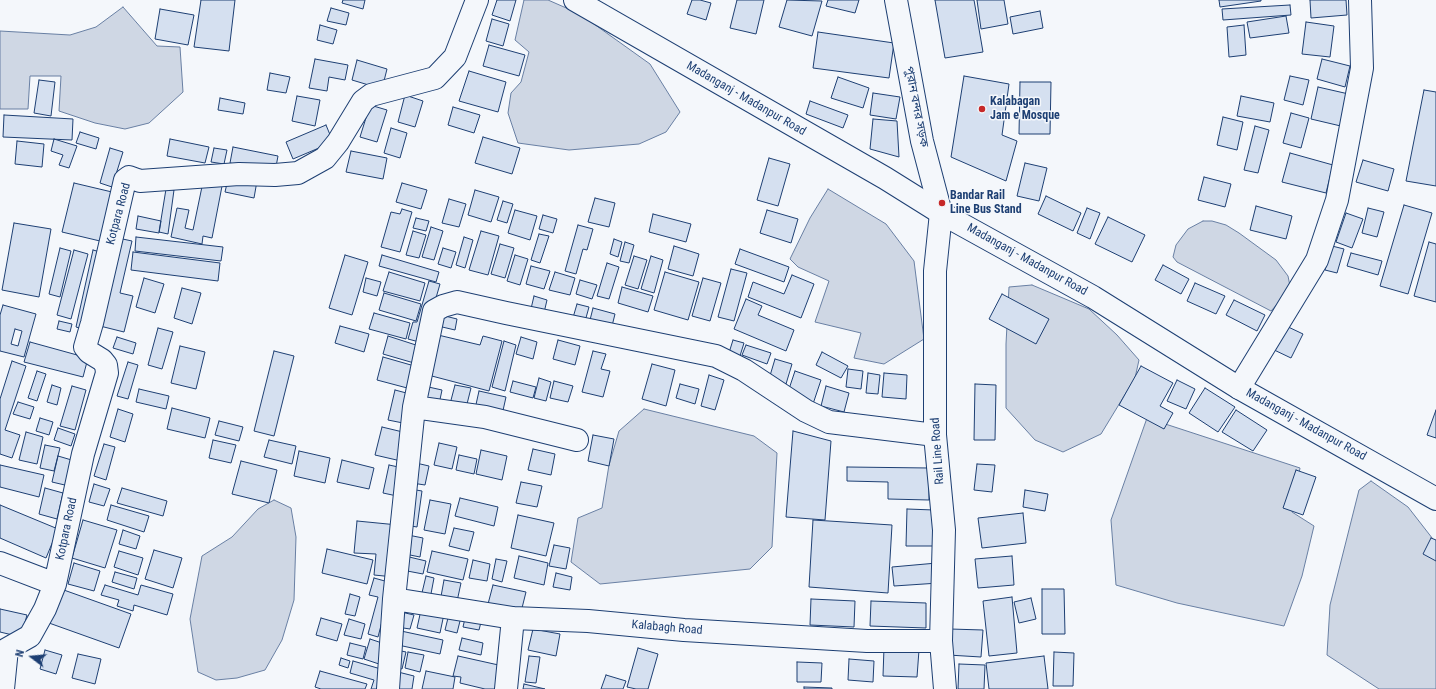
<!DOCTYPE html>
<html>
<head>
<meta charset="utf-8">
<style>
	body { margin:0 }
	#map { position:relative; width:1436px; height:689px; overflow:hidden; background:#f4f7fb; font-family:"Roboto Condensed",sans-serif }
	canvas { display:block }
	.north { position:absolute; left:12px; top:637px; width:40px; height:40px; -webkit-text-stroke:3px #f4f7fb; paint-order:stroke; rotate:286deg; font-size:11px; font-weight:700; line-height:16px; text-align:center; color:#1d3f73 }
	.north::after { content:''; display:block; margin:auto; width:14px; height:18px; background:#1d3f73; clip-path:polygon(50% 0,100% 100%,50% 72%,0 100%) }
</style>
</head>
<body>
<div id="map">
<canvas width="1436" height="689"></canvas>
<div class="north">N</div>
</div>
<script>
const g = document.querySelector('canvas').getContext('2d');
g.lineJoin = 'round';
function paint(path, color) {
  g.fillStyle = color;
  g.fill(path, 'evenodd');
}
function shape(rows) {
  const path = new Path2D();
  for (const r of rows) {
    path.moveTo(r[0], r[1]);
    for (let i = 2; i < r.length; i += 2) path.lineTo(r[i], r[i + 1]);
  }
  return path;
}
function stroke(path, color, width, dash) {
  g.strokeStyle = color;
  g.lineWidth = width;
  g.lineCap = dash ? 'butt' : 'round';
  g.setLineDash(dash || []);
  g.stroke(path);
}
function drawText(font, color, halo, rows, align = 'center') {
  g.font = font + ' "Roboto Condensed","Noto Sans Bengali",sans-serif';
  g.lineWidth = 3;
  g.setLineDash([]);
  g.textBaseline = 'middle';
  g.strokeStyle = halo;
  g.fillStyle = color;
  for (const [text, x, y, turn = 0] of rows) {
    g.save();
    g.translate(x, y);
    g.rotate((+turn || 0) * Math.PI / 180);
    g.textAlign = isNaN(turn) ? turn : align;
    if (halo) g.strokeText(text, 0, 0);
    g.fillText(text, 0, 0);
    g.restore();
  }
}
const water = shape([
	[524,0,548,0,580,14,650,64,680,112,666,132,639,144,569,150,518,143,508,113,511,93,521,82,529,52,515,40,524,0],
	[123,7,157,46,180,47,183,92,149,123,125,129,95,123,59,111,61,76,30,76,28,109,0,109,0,31,70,35,96,27,123,7],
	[828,189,886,224,914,261,924,339,884,364,854,358,861,333,815,322,829,281,798,267,790,259,810,218,828,189],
	[1203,221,1212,221,1226,225,1239,233,1276,260,1288,276,1290,286,1280,301,1271,311,1177,262,1173,257,1176,245,1188,229,1203,221],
	[1032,285,1089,309,1117,335,1139,360,1135,378,1101,434,1063,452,1035,440,1006,408,1006,344,1009,287,1032,285],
	[644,409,754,436,777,453,772,547,750,569,600,584,571,562,578,518,602,508,609,465,619,431,644,409],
	[1147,418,1300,468,1292,512,1314,526,1302,576,1284,626,1177,603,1116,585,1111,520,1147,418],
	[1371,481,1408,507,1436,543,1436,689,1379,689,1327,655,1330,605,1359,490,1371,481],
	[274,500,291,508,296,537,294,600,282,640,265,670,237,678,216,680,198,672,190,619,202,556,232,537,258,509,274,500]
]);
paint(water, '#cfd7e4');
stroke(water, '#687fa3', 1);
const building = shape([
	[201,0,235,0,229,51,194,47,201,0],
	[343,0,365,0,363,9,342,3,343,0],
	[497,0,516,0,510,21,492,15,497,0],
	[692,0,700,0,711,3,706,20,687,14,692,0],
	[737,0,764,0,756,34,730,28,737,0],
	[787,0,822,1,812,36,779,27,787,0],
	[828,0,859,0,855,13,826,6,828,0],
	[935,0,974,0,983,52,945,58,935,0],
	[977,0,1004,0,1008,24,981,29,977,0],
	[1219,0,1261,0,1261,1,1220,7,1219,0],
	[1310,0,1346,0,1347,15,1311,18,1310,0],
	[1290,5,1291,15,1223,20,1222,9,1290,5],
	[331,8,349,13,346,25,327,21,331,8],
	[160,9,194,15,188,45,155,39,160,9],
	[1040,11,1043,28,1013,34,1010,17,1040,11],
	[1286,16,1289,33,1250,38,1247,22,1286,16],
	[492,19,509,24,503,46,486,41,492,19],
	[1306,22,1334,26,1330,57,1302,54,1306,22],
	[320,25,337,30,333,44,317,40,320,25],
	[1244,25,1246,55,1229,57,1227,27,1244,25],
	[818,32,894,43,889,78,813,68,818,32],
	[489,45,525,55,519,76,483,66,489,45],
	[315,59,348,65,345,80,329,77,327,91,309,88,315,59],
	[1322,59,1350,66,1345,87,1317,79,1322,59],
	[357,60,387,69,382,89,352,80,357,60],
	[469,71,506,82,498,112,459,101,469,71],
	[270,73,290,77,286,93,267,90,270,73],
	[964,76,1009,84,1002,135,1017,141,1006,181,951,157,964,76],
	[1290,76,1309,80,1303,105,1284,100,1290,76],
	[838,77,869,88,863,108,831,98,838,77],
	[39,80,55,82,51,116,34,113,39,80],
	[1020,82,1051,82,1050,134,1019,134,1020,82],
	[1318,87,1353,95,1345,127,1311,119,1318,87],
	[1424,90,1436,92,1436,186,1406,181,1424,90],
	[873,93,900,97,896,119,870,115,873,93],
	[405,95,423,101,415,127,398,122,405,95],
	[297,96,320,100,315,126,292,121,297,96],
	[1241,96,1274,103,1270,122,1237,116,1241,96],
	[220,98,245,103,243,114,218,110,220,98],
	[810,101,848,115,843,128,806,114,810,101],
	[370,105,387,110,377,142,360,137,370,105],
	[453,107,480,115,474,133,448,125,453,107],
	[1291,113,1309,118,1301,148,1283,143,1291,113],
	[4,115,73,119,72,140,3,137,4,115],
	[1223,117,1243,122,1237,150,1217,145,1223,117],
	[873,119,897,121,899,157,870,149,873,119],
	[326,125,333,142,293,159,286,142,326,125],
	[1255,126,1269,130,1258,173,1244,170,1255,126],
	[391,128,407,133,400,158,384,153,391,128],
	[80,132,99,138,96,149,76,143,80,132],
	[483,137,520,148,512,174,475,163,483,137],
	[54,139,77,146,69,168,59,165,63,155,51,151,54,139],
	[170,139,209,147,205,163,167,156,170,139],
	[17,141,44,144,42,167,15,164,17,141],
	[233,147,278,156,275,172,230,163,233,147],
	[110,148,123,152,112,187,100,183,110,148],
	[214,148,227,150,224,164,211,162,214,148],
	[351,151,387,158,383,179,346,172,351,151],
	[1290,153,1333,165,1326,193,1282,182,1290,153],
	[769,158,790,164,778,206,757,200,769,158],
	[1363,160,1394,169,1388,191,1356,182,1363,160],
	[1025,163,1047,168,1039,201,1017,196,1025,163],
	[229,175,257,181,254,198,225,192,229,175],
	[204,177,223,181,212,238,203,236,202,244,171,237,177,208,189,210,185,228,193,230,204,177],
	[1204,177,1231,184,1225,207,1198,200,1204,177],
	[74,183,112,192,100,241,62,232,74,183],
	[402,183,427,190,421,209,396,202,402,183],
	[166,189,174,190,168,234,159,232,166,189],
	[475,190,499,197,491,222,468,215,475,190],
	[1046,196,1081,213,1073,231,1038,214,1046,196],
	[595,198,615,203,609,227,588,222,595,198],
	[449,199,466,204,459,227,442,223,449,199],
	[503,201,513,204,507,223,497,220,503,201],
	[1404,205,1432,213,1408,294,1380,286,1404,205],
	[1256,206,1292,216,1286,239,1250,230,1256,206],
	[1087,208,1100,213,1090,239,1077,233,1087,208],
	[1368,208,1384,212,1377,237,1362,233,1368,208],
	[402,209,412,212,400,252,381,247,391,212,400,214,402,209],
	[515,210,537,216,530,240,508,233,515,210],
	[767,210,798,219,791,243,760,233,767,210],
	[1346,213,1363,219,1352,248,1336,242,1346,213],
	[653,214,691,224,686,242,649,232,653,214],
	[543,215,557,219,553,233,539,229,543,215],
	[138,216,161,221,159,233,136,229,138,216],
	[1108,217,1145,235,1132,262,1095,244,1108,217],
	[416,218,429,221,426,231,413,228,416,218],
	[14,223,51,229,39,297,2,290,14,223],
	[578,225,593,229,587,250,583,249,576,274,565,271,578,225],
	[431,227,443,231,434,260,422,257,431,227],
	[413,231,426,235,419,258,406,255,413,231],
	[481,231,499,236,488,275,469,270,481,231],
	[539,234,549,236,540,263,531,260,539,234],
	[136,237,223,247,221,261,135,251,136,237],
	[464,237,473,240,465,268,456,265,464,237],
	[118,238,132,241,120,293,133,296,124,332,96,325,118,238],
	[614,239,622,242,618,257,610,254,614,239],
	[625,242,634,245,629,263,620,261,625,242],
	[1429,242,1436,244,1436,302,1414,296,1429,242],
	[500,244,514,248,505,278,491,274,500,244],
	[674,246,699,254,693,276,668,269,674,246],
	[1332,246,1344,249,1337,273,1325,270,1332,246],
	[60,248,71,251,60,297,49,294,60,248],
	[443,248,456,252,451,268,438,264,443,248],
	[740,249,789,267,784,282,735,264,740,249],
	[74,250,88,254,71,319,57,315,74,250],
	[93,250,104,253,86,330,76,327,93,250],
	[133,252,220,263,218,281,131,270,133,252],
	[1351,253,1382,261,1378,275,1347,266,1351,253],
	[345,255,368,262,352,315,329,308,345,255],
	[382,255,439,272,436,282,379,266,382,255],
	[515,255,528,259,520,285,507,281,515,255],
	[634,256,647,260,638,289,625,285,634,256],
	[651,256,663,260,654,293,641,289,651,256],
	[607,263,619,267,609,299,597,296,607,263],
	[1163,265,1189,279,1181,294,1155,280,1163,265],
	[531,266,550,271,544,289,526,284,531,266],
	[731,269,747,273,734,321,718,317,731,269],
	[389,272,425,283,420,301,383,291,389,272],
	[555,272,575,278,570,295,549,290,555,272],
	[665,272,699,282,688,320,654,310,665,272],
	[792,275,814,284,801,318,748,297,753,282,784,294,792,275],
	[144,278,164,284,155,313,136,307,144,278],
	[366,278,381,282,377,296,363,292,366,278],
	[703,278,721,283,710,321,692,316,703,278],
	[580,280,597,285,592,299,576,294,580,280],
	[429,281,440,284,423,343,408,339,413,322,417,322,429,281],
	[1195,283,1225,296,1216,314,1187,301,1195,283],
	[622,287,653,296,648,312,618,303,622,287],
	[182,288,201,293,192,324,174,318,182,288],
	[384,293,421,304,416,321,379,310,384,293],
	[1002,294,1049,319,1036,344,989,319,1002,294],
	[534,296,547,300,543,317,530,313,534,296],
	[746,299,762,306,758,315,794,330,786,351,734,329,746,299],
	[1234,300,1265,315,1257,331,1226,315,1234,300],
	[577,304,589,307,584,325,572,321,577,304],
	[3,305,36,314,24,357,0,351,0,315,3,305],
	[15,329,22,331,18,346,11,344,15,329],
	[593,308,615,314,612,326,590,320,593,308],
	[374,313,410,323,406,339,369,329,374,313],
	[441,315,457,319,455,330,438,326,441,315],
	[59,321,72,324,70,332,57,329,59,321],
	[1282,324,1303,334,1291,358,1270,348,1282,324],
	[340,326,369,334,364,352,335,343,340,326],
	[158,328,173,332,162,369,148,365,158,328],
	[438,335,480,345,483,336,502,341,489,391,428,375,438,335],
	[388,336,419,346,414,363,383,354,388,336],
	[117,337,136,343,133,354,113,348,117,337],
	[521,337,537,342,533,359,516,354,521,337],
	[558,340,580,346,575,365,553,359,558,340],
	[733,340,744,343,739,359,728,356,733,340],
	[504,341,516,345,505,391,492,387,504,341],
	[30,342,88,358,83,377,24,362,30,342],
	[746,345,771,353,767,364,742,355,746,345],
	[180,346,205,352,196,389,171,383,180,346],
	[274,351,294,356,274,436,254,431,274,351],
	[593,351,606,354,601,369,610,371,603,397,582,392,593,351],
	[822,352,848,366,841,378,816,365,822,352],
	[383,357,418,367,411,389,377,380,383,357],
	[775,359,792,364,786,384,769,379,775,359],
	[12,361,26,366,5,430,20,435,12,458,0,454,0,399,12,361],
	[128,362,138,365,128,399,117,396,128,362],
	[652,364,675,370,666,406,642,399,652,364],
	[1141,366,1173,383,1160,406,1173,413,1164,429,1119,405,1141,366],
	[848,369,863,371,861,389,846,387,848,369],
	[37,371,46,374,37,401,28,398,37,371],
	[795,371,821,380,813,404,787,395,795,371],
	[868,373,880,375,878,394,866,393,868,373],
	[884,373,907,375,906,399,882,397,884,373],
	[709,375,724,380,715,410,701,406,709,375],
	[539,378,551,382,546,401,534,398,539,378],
	[1177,380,1195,389,1186,409,1167,401,1177,380],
	[513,381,536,387,533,398,510,392,513,381],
	[554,381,573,386,568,402,550,398,554,381],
	[680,384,699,389,695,404,676,398,680,384],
	[975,384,996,385,995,440,974,440,975,384],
	[52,385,61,388,57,405,47,402,52,385],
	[455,385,471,388,466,408,450,404,455,385],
	[72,386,86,390,75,430,60,426,72,386],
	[424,386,442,390,438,409,420,405,424,386],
	[826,386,849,393,844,412,821,406,826,386],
	[1205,388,1235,407,1218,432,1189,413,1205,388],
	[139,389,169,396,166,409,136,402,139,389],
	[395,390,414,395,408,424,388,420,395,390],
	[479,391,506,397,502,415,475,409,479,391],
	[18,402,34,407,30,419,13,414,18,402],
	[172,408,210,418,205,438,167,429,172,408],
	[118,409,133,414,125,442,110,437,118,409],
	[1236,410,1267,430,1253,451,1222,432,1236,410],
	[1436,410,1436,438,1427,435,1436,410],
	[40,418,53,422,49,435,36,431,40,418],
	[219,421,243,427,239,441,215,435,219,421],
	[382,427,407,433,401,461,375,455,382,427],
	[58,428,75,434,71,446,54,440,58,428],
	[793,431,831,441,825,520,786,517,793,431],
	[26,432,43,437,37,464,19,460,26,432],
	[593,435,614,439,609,466,588,461,593,435],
	[213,440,236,445,231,463,209,458,213,440],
	[269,440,296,446,292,464,264,457,269,440],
	[439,443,457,447,452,469,434,465,439,443],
	[104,444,115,447,106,480,94,476,104,444],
	[45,445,60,448,54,471,40,468,45,445],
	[533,449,555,454,551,475,528,470,533,449],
	[481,450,507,456,502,480,476,474,481,450],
	[299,451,330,458,325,483,294,476,299,451],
	[459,455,477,459,474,474,456,470,459,455],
	[58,456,75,461,69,486,52,482,58,456],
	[342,460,374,468,369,489,337,482,342,460],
	[241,461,277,470,269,503,232,494,241,461],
	[416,463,429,466,425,485,412,483,416,463],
	[977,464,995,465,992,492,974,490,977,464],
	[0,465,44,475,39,497,0,487,0,465],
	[389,465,403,468,397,496,383,493,389,465],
	[847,467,929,468,929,500,888,499,888,482,847,481,847,467],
	[1296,470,1316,477,1303,515,1283,508,1296,470],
	[521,482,542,486,537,507,516,503,521,482],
	[94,484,110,489,104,506,89,502,94,484],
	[45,488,63,493,57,519,39,514,45,488],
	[122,488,167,501,163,516,117,503,122,488],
	[410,489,422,491,417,527,405,525,410,489],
	[1025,490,1048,494,1045,511,1023,507,1025,490],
	[460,498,498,507,494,526,455,516,460,498],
	[430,500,451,504,445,534,424,530,430,500],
	[0,505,58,529,46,558,0,538,0,505],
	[111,505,149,516,144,532,107,520,111,505],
	[907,509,934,510,933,546,906,546,907,509],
	[1023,513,1026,543,982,548,978,518,1023,513],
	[518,515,554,523,546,556,511,548,518,515],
	[83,520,117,530,105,568,72,558,83,520],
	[813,520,892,525,888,593,809,587,813,520],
	[357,521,398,525,394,577,374,575,376,554,354,553,357,521],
	[454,528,474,532,469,551,449,546,454,528],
	[123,530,140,536,136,549,119,544,123,530],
	[408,535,423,538,420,557,405,554,408,535],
	[1431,538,1436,540,1436,561,1423,554,1431,538],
	[554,545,570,548,566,569,549,566,554,545],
	[327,549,373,560,367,584,322,573,327,549],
	[154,550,182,558,173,588,145,579,154,550],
	[119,551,143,558,138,575,114,567,119,551],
	[432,551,468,559,463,580,427,572,432,551],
	[405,556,426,561,423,574,402,570,405,556],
	[519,556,548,563,544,585,514,578,519,556],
	[1012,556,1014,585,978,588,975,559,1012,556],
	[496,559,507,561,502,582,492,579,496,559],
	[473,560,490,564,487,581,469,578,473,560],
	[74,563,100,571,94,591,68,584,74,563],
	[937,563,939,583,894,586,892,567,937,563],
	[115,572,137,578,134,589,112,582,115,572],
	[556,573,572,577,570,590,553,587,556,573],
	[426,576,434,578,430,599,421,597,426,576],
	[374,578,392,583,378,637,368,634,378,597,369,595,374,578],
	[444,580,461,583,456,606,440,602,444,580],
	[105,585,138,595,141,585,173,594,167,615,134,605,133,611,117,606,119,600,101,595,105,585],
	[493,585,526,592,521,612,488,604,493,585],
	[61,589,131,614,119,648,49,623,61,589],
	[1042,589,1064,589,1065,634,1042,634,1042,589],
	[350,594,360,597,355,616,345,614,350,594],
	[1012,597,1017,653,989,656,983,601,1012,597],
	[1031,598,1036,619,1019,623,1014,602,1031,598],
	[811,599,855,601,854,627,810,625,811,599],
	[871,601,926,603,926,628,870,626,871,601],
	[0,609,27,615,21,637,0,632,0,609],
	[421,610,444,614,440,633,417,628,421,610],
	[401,612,414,615,410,629,397,627,401,612],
	[449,614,461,617,457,633,445,630,449,614],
	[466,614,482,618,479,630,463,627,466,614],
	[321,618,342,624,337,641,316,635,321,618],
	[349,619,365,624,361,639,344,635,349,619],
	[533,629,560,634,556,656,528,650,533,629],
	[950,629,983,630,981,657,948,655,950,629],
	[401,631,443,640,440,654,398,645,401,631],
	[462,638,483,643,481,655,459,650,462,638],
	[370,639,388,645,382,665,364,659,370,639],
	[350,643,366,647,363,659,347,655,350,643],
	[638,648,658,654,648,689,636,689,627,687,638,648],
	[884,648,919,650,917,677,883,676,884,648],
	[45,650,62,655,56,674,40,669,45,650],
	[397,650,406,652,402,669,393,667,397,650],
	[408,652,424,655,420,672,405,668,408,652],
	[1054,652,1074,653,1073,686,1053,686,1054,652],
	[78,654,101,659,95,684,72,678,78,654],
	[458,656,503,666,498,689,485,689,460,683,461,677,453,676,458,656],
	[529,656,540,657,536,683,525,682,529,656],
	[1044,656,1048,689,989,689,986,663,1044,656],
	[341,658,350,661,348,668,339,665,341,658],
	[849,659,874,661,873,682,848,680,849,659],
	[353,661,388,671,382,689,371,689,374,680,350,673,353,661],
	[797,662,822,663,821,682,797,682,797,662],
	[959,664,985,665,984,689,958,689,959,664],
	[320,671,367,684,365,689,321,689,315,687,320,671],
	[426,671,455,677,453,689,422,689,426,671],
	[398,672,414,676,412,689,398,689,398,672],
	[606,675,626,681,623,689,601,689,606,675],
	[524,684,545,689,523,689,524,684],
	[804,687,832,688,832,689,804,689,804,687]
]);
paint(building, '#d5e0f0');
stroke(building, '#1d3f73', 1);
const minor = shape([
	[896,0,922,141,941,213,935,271,935,435,944,530,941,641,945,689],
	[1239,388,1317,260,1337,200,1362,68,1360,0],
	[414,407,485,417,577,440],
	[0,563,55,584,83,454,107,373,106,365,102,360,89,352,85,347,92,323,125,180,129,177,140,181,239,174,275,175,298,173,325,158,338,142,363,101,371,95,435,78,455,57,477,0],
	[394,599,513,618,588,621,684,630,867,641,941,641],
	[3,689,7,649,30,636,45,609,55,584],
	[388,689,394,599,414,407,434,311,443,306,457,302,506,313,716,356,744,370,806,411,829,422,935,435],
	[506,689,513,618]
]);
const major = shape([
	[575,0,885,178,941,213,1093,297,1239,388,1436,499]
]);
stroke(minor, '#1d3f73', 24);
stroke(major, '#1d3f73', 24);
stroke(minor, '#f4f7fb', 22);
stroke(major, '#f4f7fb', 22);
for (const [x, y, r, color] of [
	[982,109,4,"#c62828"],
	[942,203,4,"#c62828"]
]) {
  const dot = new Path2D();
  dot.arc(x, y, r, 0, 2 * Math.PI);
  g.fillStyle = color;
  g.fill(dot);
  stroke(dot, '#f4f7fb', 1.5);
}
drawText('12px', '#1d3f73', '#f4f7fb', [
	["Madanganj - Madanpur Road",746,99,30],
	["পুরান বন্দর সড়ক",916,107,79],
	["Kotpara Road",119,214,-75],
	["Madanganj - Madanpur Road",1027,260,29],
	["Madanganj - Madanpur Road",1306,425,29],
	["Rail Line Road",938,451,-94],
	["Kotpara Road",67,529,-78],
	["Kalabagh Road",667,628,5]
]);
drawText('bold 12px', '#1d3f73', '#f4f7fb', [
	["Kalabagan",990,102],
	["Jam e Mosque",990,116],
	["Bandar Rail",950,196],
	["Line Bus Stand",950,210]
], 'left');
</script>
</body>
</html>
